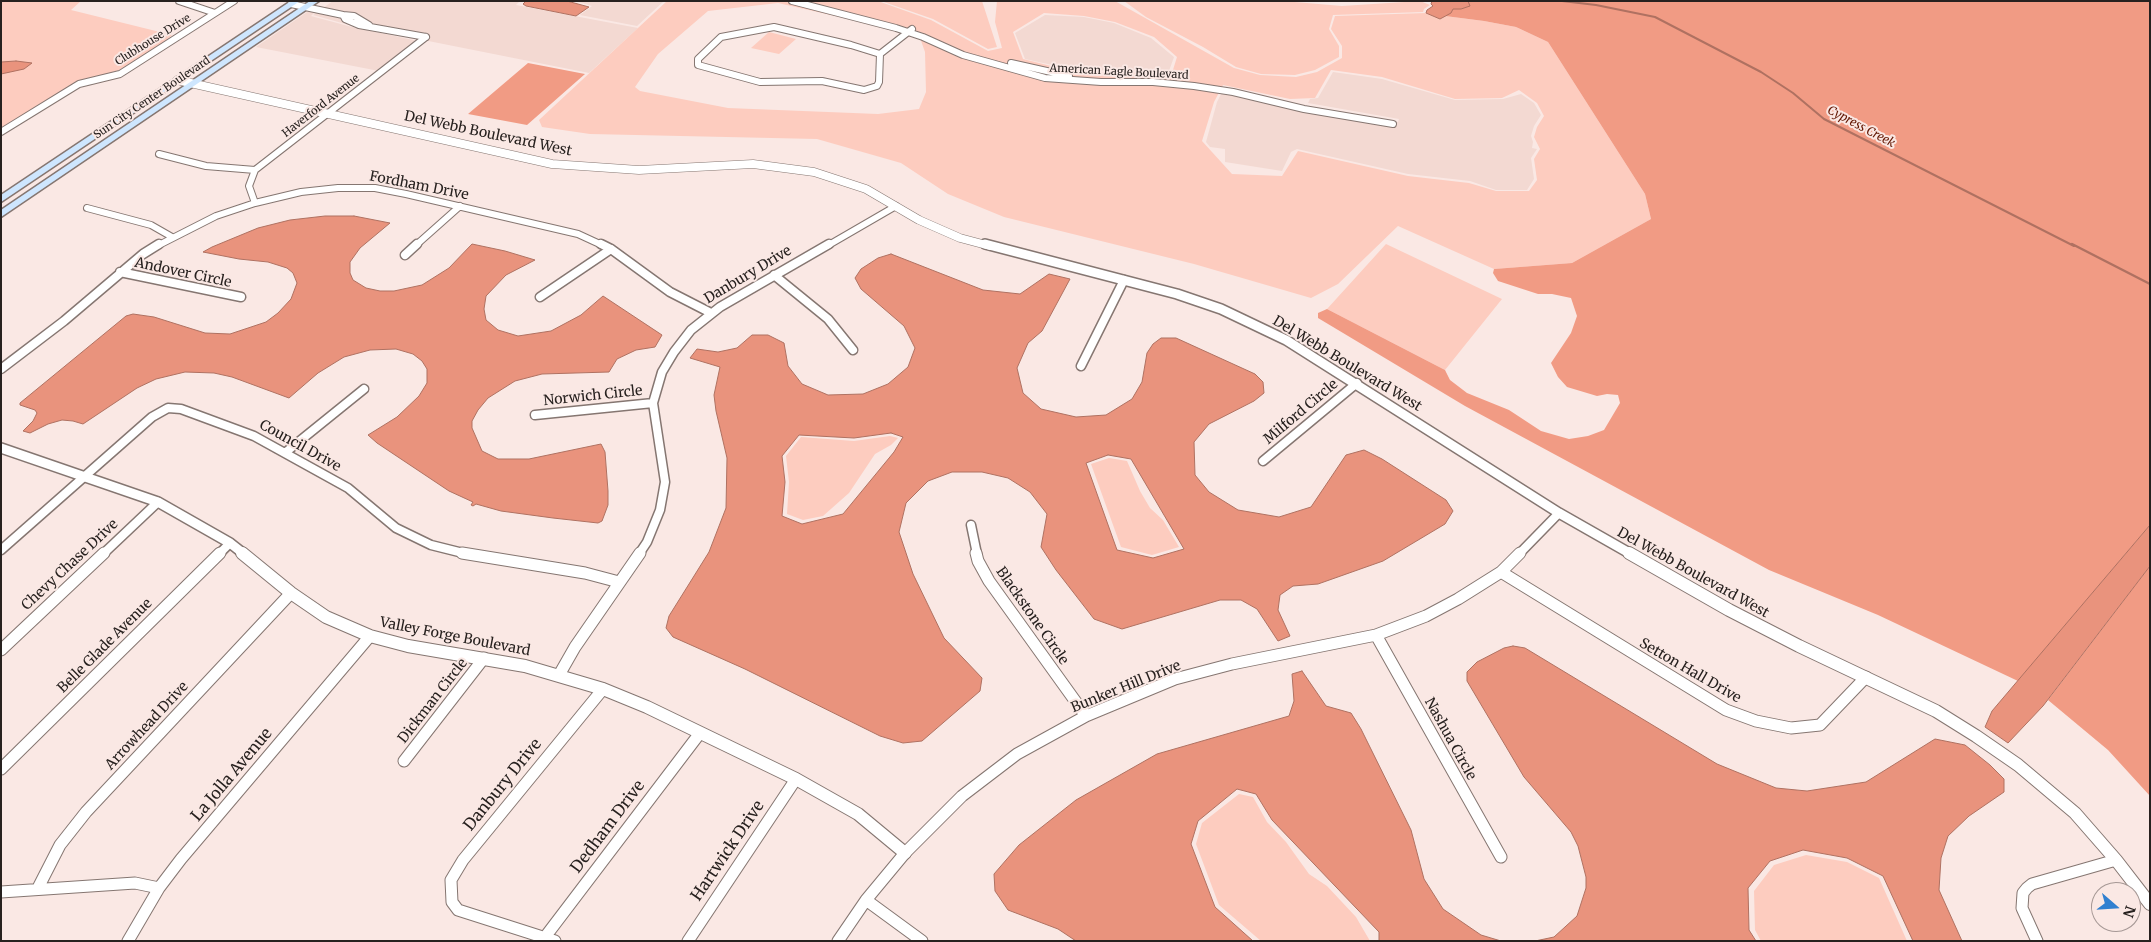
<!DOCTYPE html>
<html>
<head>
<meta charset="utf-8">
<style>
	body { margin:0 }
	#map { position:relative; width:2151px; height:942px; overflow:hidden; background:#fae8e4; font-family:Merriweather,serif }
	canvas { display:block }
	.frame { position:absolute; inset:0; border:2px solid #27211f; pointer-events:none }
	.north { position:absolute; left:2091px; top:882px; width:50px; height:50px; box-sizing:border-box; background:#fae8e4; border:1px solid #a69895; border-radius:50%; rotate:109deg; font-size:14px; font-weight:700; line-height:20px; text-align:center; color:#27211f }
	.north::after { content:''; display:block; margin:auto; width:18px; height:22px; background:#3180d0; clip-path:polygon(50% 0,100% 100%,50% 72%,0 100%) }
</style>
</head>
<body>
<div id="map">
<canvas width="2151" height="942"></canvas>
<div class="frame"></div>
<div class="north">N</div>
</div>
<script>
const g = document.querySelector('canvas').getContext('2d');
g.lineJoin = 'round';
function paint(path, color) {
  g.fillStyle = color;
  g.fill(path, 'evenodd');
}
function shape(rows) {
  const path = new Path2D();
  for (const r of rows) {
    path.moveTo(r[0], r[1]);
    for (let i = 2; i < r.length; i += 2) path.lineTo(r[i], r[i + 1]);
  }
  return path;
}
function stroke(path, color, width, dash) {
  g.strokeStyle = color;
  g.lineWidth = width;
  g.lineCap = dash ? 'butt' : 'round';
  g.setLineDash(dash || []);
  g.stroke(path);
}
function drawText(font, color, halo, rows, align = 'center') {
  g.font = font + ' Merriweather,serif';
  g.lineWidth = 4;
  g.setLineDash([]);
  g.textBaseline = 'middle';
  g.strokeStyle = halo;
  g.fillStyle = color;
  for (const [text, x, y, turn = 0] of rows) {
    g.save();
    g.translate(x, y);
    g.rotate((+turn || 0) * Math.PI / 180);
    g.textAlign = isNaN(turn) ? turn : align;
    if (halo) g.strokeText(text, 0, 0);
    g.fillText(text, 0, 0);
    g.restore();
  }
}
paint(shape([
	[333,1,520,1,516,5,638,28,589,73,353,26,313,15],
	[575,1,590,2,664,1,637,26,580,15,592,6],
	[310,10,316,11,311,16,352,27,418,41,379,71,256,47],
	[1045,15,1084,17,1114,23,1151,38,1174,57,1169,71,1075,70,1025,59,1015,33],
	[1333,72,1382,79,1455,100,1503,99,1521,94,1534,103,1541,115,1534,126,1531,136,1533,142,1532,148,1537,149,1531,158,1534,179,1527,190,1496,190,1470,181,1408,174,1297,149,1291,152,1282,171,1225,162,1225,149,1210,147,1206,142,1217,102,1222,92,1397,126,1397,123,1384,120,1398,122,1399,119,1308,103,1310,99,1318,98]
]), '#f3d9d2');
paint(shape([
	[1,1,81,1,71,10,172,35,159,47,119,70,83,82,1,130,1,74,4,74,16,61,1,62],
	[667,1,878,1,931,20,988,51,1002,48,995,22,997,1,1115,1,1234,68,1260,75,1296,77,1317,72,1342,58,1342,46,1331,29,1335,16,1426,13,1440,19,1445,16,1484,21,1516,27,1548,42,1645,194,1651,219,1572,263,1494,269,1398,226,1338,284,1311,298,1194,264,1004,217,948,194,901,163,817,139,590,134,542,127,539,120],
	[778,3,893,29,920,38,925,52,926,92,919,109,878,114,728,108,640,91,635,87,658,54,708,11],
	[1044,13,1084,16,1115,22,1154,37,1177,57,1172,73,1075,72,1023,59,1013,32],
	[1331,70,1382,77,1455,99,1502,98,1519,90,1537,103,1544,116,1537,127,1534,137,1540,149,1534,159,1537,180,1529,191,1496,191,1469,183,1408,176,1298,151,1282,176,1232,174,1202,141,1214,102,1223,85,1290,99,1315,98],
	[881,1,982,1,997,47,988,49,933,19],
	[1124,1,1283,1,1342,6,1420,1,1430,5,1424,9,1423,12,1333,15,1329,29,1339,46,1339,57,1315,70,1295,75,1261,74,1236,67,1203,47,1146,17],
	[769,32,796,39,779,54,751,48],
	[1386,244,1502,299,1445,370,1327,309],
	[890,436,898,438,891,445,875,454,849,493,823,516,803,520,787,514,789,482,786,456,801,437,854,441],
	[1109,458,1127,461,1140,491,1150,508,1163,520,1179,547,1152,555,1121,547,1091,464],
	[1239,794,1253,797,1267,822,1286,842,1309,874,1327,886,1356,917,1370,941,1261,941,1219,905,1196,844,1202,823],
	[1806,855,1847,862,1879,878,1907,941,1761,941,1755,930,1754,891,1774,865]
]), '#fdccbf');
paint(shape([
	[1468,1,2150,1,2150,525,2018,681,1878,615,1769,570,1465,406,1318,318,1318,313,1327,309,1445,370,1450,380,1467,393,1509,410,1541,431,1569,439,1588,436,1604,430,1620,403,1618,395,1607,394,1597,396,1567,387,1558,377,1551,363,1571,333,1577,316,1571,298,1552,294,1538,294,1498,281,1493,273,1494,269,1572,263,1651,219,1645,194,1548,42,1516,27,1484,21,1445,16,1453,9,1461,9],
	[528,63,585,74,527,125,468,114],
	[2150,566,2150,796,2108,750,2048,700]
]), '#f19b84');
const water = shape([
	[526,1,567,1,589,7,576,16,526,6,523,4,526,1],
	[1432,1,1468,1,1470,6,1461,9,1453,9,1451,13,1440,19,1426,13,1427,10,1433,6,1431,4,1432,1],
	[16,61,32,63,24,69,1,74,1,62,16,61],
	[354,216,390,223,360,248,350,262,350,273,353,280,366,288,380,291,394,291,422,285,449,268,472,244,505,251,535,260,506,275,486,296,484,309,486,320,498,330,518,336,551,331,581,315,603,296,662,335,655,347,636,350,617,359,609,372,542,374,515,381,488,398,478,410,472,421,472,428,482,451,498,459,529,459,601,444,605,452,608,491,608,505,602,521,598,523,553,518,501,511,476,504,473,506,471,505,473,502,449,491,377,443,368,435,397,417,419,396,427,383,427,369,422,361,413,354,396,349,370,350,344,357,318,373,289,398,232,377,214,373,185,372,156,379,137,388,83,424,73,421,62,420,48,424,30,433,23,431,33,421,37,413,35,410,20,405,20,403,126,316,133,314,154,317,205,333,230,334,266,322,278,313,291,299,297,283,293,273,287,268,268,262,239,259,203,252,212,247,258,228,290,220,325,216,354,216],
	[891,254,983,290,1020,294,1049,274,1070,279,1042,331,1028,343,1017,368,1023,393,1041,409,1076,417,1106,415,1132,399,1142,382,1147,353,1153,344,1161,338,1176,338,1255,374,1263,382,1264,393,1254,401,1209,424,1194,442,1195,475,1209,492,1238,510,1279,517,1311,507,1346,455,1364,450,1382,459,1446,500,1453,511,1445,524,1383,561,1318,584,1293,586,1280,595,1278,610,1290,636,1278,641,1257,609,1241,600,1220,600,1122,629,1094,619,1056,570,1041,547,1047,514,1030,492,1008,478,982,472,952,472,928,481,906,503,899,532,913,574,944,638,982,678,980,691,922,741,903,743,880,736,745,669,673,637,666,628,669,616,709,552,726,508,727,458,716,411,714,395,720,367,690,358,697,349,718,352,737,348,752,335,768,335,784,343,788,366,802,384,828,395,863,394,888,384,908,367,915,348,904,326,861,289,855,278,861,269,878,258,891,254],
	[891,433,903,437,894,452,843,514,802,524,782,516,785,482,782,456,799,435,854,438,891,433],
	[1108,455,1131,459,1184,549,1153,558,1117,550,1086,463,1108,455],
	[2150,525,2150,566,2043,706,2008,743,1985,727,1992,711,2150,525],
	[1513,646,1525,648,1717,764,1776,788,1807,791,1866,782,1935,739,1965,745,1990,765,2004,779,2004,792,1969,816,1948,836,1941,858,1939,890,1962,941,1913,941,1883,876,1847,858,1803,850,1770,861,1748,888,1749,930,1756,941,1535,941,1554,937,1577,916,1586,888,1586,877,1578,846,1571,832,1524,777,1467,681,1467,672,1477,662,1504,648,1513,646],
	[1302,671,1326,706,1351,713,1361,729,1411,830,1424,879,1443,909,1481,935,1501,941,1379,941,1379,932,1272,820,1256,794,1237,789,1198,821,1191,844,1215,907,1253,941,1076,941,1058,929,1008,910,995,891,994,874,1019,845,1076,800,1157,754,1289,716,1294,701,1292,674,1302,671]
]);
paint(water, '#e9937d');
stroke(water, '#af7161', 1);
stroke(shape([
	[1562,1,1596,5,1655,17,1761,72,1793,93,1824,119,2074,246]
]), '#af7161', 2);
stroke(shape([
	[2072,244,2150,284]
]), '#af7161', 2.5);
const minorFar2 = shape([
	[179,1,215,13],
	[792,1,896,28,923,37,963,55,1045,78,1101,82,1153,82,1194,86,1233,92,1304,109,1393,124],
	[291,4,343,15],
	[369,25,354,16,343,15,345,19,359,25,426,37],
	[774,27,851,45,880,54,879,82,877,86,864,90,822,81,760,82,698,65,698,59,721,37,774,27],
	[880,54,912,29],
	[1011,63,1069,76],
	[1,132,79,84,120,74,234,1],
	[159,154,206,166,255,170],
	[255,203,249,186,255,170,426,37],
	[87,208,151,225,172,237],
	[157,246,216,216,255,203,301,192,338,188,375,188,406,194,578,234,604,246],
	[415,246,460,206],
	[827,246,896,206]
]);
const minorFar1 = shape([
	[601,244,611,249,670,292,711,313],
	[405,255,417,244],
	[120,272,241,297],
	[774,275,828,319,853,350],
	[540,297,611,249],
	[1081,366,1124,280],
	[1,369,64,321,143,254,159,244],
	[535,415,653,403],
	[286,452,364,389],
	[1263,461,1357,383],
	[971,525,977,554],
	[1,550,152,417,168,408,181,409,254,436,348,488,396,528,431,545,467,554],
	[103,554,158,502],
	[219,554,230,543],
	[639,554,647,542,660,510,665,482,653,403,662,372,674,352,691,330,720,307,829,244],
	[1519,554,1559,513]
]);
const minor = shape([
	[462,553,585,573,619,582],
	[976,553,978,561,989,581,1086,716],
	[1501,572,1726,710,1756,721,1791,728,1820,725,1866,677],
	[1376,635,1501,857],
	[1,650,104,553],
	[559,675,575,647,640,553],
	[404,761,484,658],
	[1,769,220,553],
	[38,888,60,845,86,812,291,593],
	[1,892,135,883,159,888],
	[866,900,922,941],
	[128,941,159,888,181,859,370,636],
	[542,941,700,733],
	[555,941,458,910,452,902,451,880,463,860,603,689],
	[688,941,796,779],
	[838,941,866,900,905,853,962,796,1017,754,1086,716,1175,679,1232,664,1376,635,1426,616,1458,599,1501,572,1520,553],
	[2037,941,2022,908,2023,893,2027,888,2032,884,2116,860]
]);
const tertiaryFar2 = shape([
	[177,80,552,164,639,170,753,164,814,172,866,189,919,220,960,238,990,246]
]);
const tertiaryFar1 = shape([
	[985,244,1177,294,1221,309,1286,340,1559,513,1631,554],
	[1,448,158,502,230,543,244,554]
]);
const tertiary = shape([
	[242,553,291,593,326,617,370,636,408,646,525,666,603,689,647,707,796,779,858,814,905,853],
	[1629,553,1729,610,1799,646,1936,711,1976,736,2018,765,2075,813,2116,860,2150,904]
]);
const secondary = shape([
	[291,1,300,1,1,202,1,195,291,1],
	[310,1,319,1,1,217,1,210,310,1]
]);
stroke(minorFar2, '#857671', 8);
stroke(minorFar1, '#857671', 11);
stroke(minor, '#857671', 13);
stroke(tertiaryFar2, '#857671', 9);
stroke(tertiaryFar1, '#857671', 12);
stroke(tertiary, '#857671', 14);
stroke(secondary, '#857671', 3);
stroke(minorFar2, '#fff', 6);
stroke(minorFar1, '#fff', 8);
stroke(minor, '#fff', 11);
stroke(tertiaryFar2, '#fff', 8);
stroke(tertiaryFar1, '#fff', 9);
stroke(tertiary, '#fff', 12);
paint(secondary, '#cee6fe');
drawText('11px', '#27211f', '#fae8e4', [
	["Clubhouse Drive",153,40,-32],
	["American Eagle Boulevard",1119,72,3],
	["Sun City Center Boulevard",152,98,-34],
	["Haverford Avenue",321,106,-38]
]);
drawText('italic 12px', '#621602', '#fae8e4', [
	["Cypress Creek",1861,127,28]
]);
drawText('14px', '#27211f', '#fae8e4', [
	["Del Webb Boulevard West",488,134,12],
	["Fordham Drive",419,186,11],
	["Andover Circle",183,273,12],
	["Danbury Drive",748,275,-31],
	["Del Webb Boulevard West",1347,364,31],
	["Norwich Circle",593,396,-6],
	["Milford Circle",1301,412,-40],
	["Council Drive",300,446,29],
	["Chevy Chase Drive",70,565,-43],
	["Del Webb Boulevard West",1693,573,29],
	["Blackstone Circle",1032,616,55],
	["Valley Forge Boulevard",455,637,11],
	["Belle Glade Avenue",105,646,-45],
	["Setton Hall Drive",1690,671,30],
	["Bunker Hill Drive",1126,687,-22],
	["Dickman Circle",433,701,-52],
	["Arrowhead Drive",147,726,-47],
	["Nashua Circle",1450,739,61]
]);
drawText('16px', '#27211f', '#fae8e4', [
	["La Jolla Avenue",232,775,-50],
	["Danbury Drive",503,785,-51],
	["Dedham Drive",608,827,-53],
	["Hartwick Drive",728,851,-56]
]);
</script>
</body>
</html>
